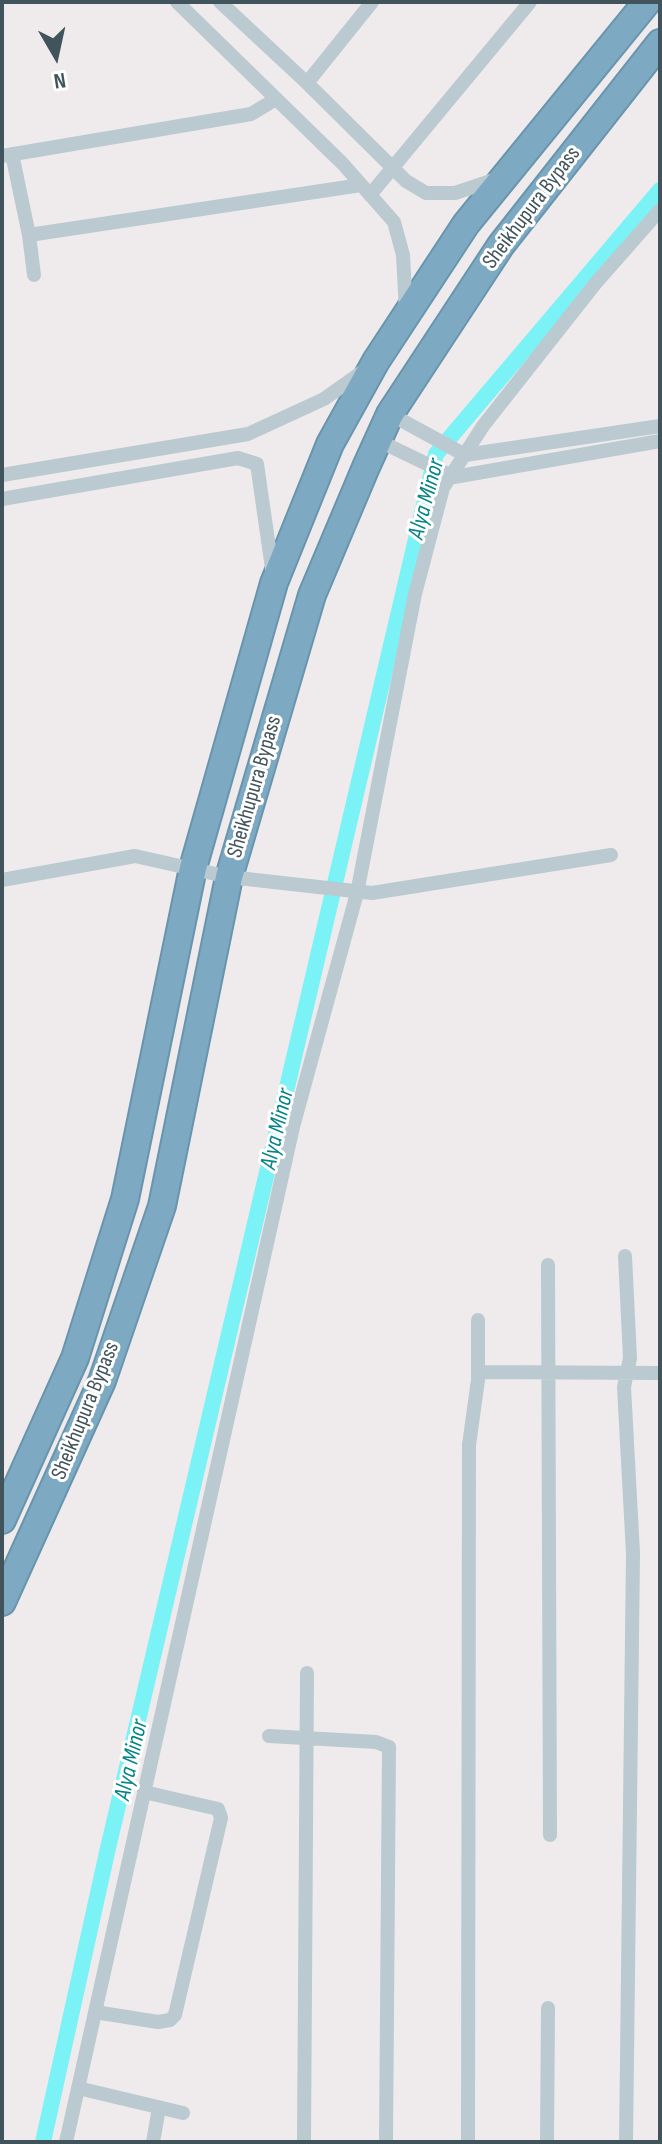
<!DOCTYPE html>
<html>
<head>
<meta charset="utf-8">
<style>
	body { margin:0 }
	#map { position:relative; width:662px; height:2144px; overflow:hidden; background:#efebec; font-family:"Sofia Sans Condensed",sans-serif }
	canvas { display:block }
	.frame { position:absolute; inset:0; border:4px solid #42545b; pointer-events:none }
	.north { position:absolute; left:16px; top:16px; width:80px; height:80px; -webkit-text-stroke:6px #fff; paint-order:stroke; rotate:171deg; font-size:22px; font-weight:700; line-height:32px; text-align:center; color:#42545b }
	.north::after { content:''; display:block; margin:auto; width:28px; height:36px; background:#42545b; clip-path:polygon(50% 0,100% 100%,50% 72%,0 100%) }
</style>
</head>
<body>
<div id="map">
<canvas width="662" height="2144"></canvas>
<div class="frame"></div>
<div class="north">N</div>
</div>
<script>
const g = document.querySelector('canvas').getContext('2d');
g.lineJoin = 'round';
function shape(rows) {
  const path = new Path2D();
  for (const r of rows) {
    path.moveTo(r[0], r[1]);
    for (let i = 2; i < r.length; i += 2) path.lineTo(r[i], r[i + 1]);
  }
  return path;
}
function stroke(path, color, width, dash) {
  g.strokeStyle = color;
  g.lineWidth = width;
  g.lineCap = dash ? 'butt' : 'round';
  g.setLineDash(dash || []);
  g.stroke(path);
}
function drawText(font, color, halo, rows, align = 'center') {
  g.font = font + ' "Sofia Sans Condensed",sans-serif';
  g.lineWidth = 6;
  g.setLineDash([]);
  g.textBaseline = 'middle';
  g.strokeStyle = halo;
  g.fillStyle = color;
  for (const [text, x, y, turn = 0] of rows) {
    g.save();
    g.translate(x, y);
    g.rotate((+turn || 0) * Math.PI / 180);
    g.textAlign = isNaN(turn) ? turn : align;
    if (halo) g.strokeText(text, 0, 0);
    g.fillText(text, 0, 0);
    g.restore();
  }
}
stroke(shape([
	[43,2142,108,1848,436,454,660,190]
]), '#7bf2f6', 16);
const highway = shape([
	[2,1520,75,1358,125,1199,193,868,274,583,330,444,376,361,466,224,647,2],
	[2,1602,102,1381,162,1206,229,877,312,595,366,467,390,414,501,245,660,43]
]);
stroke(highway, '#6895ad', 30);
stroke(shape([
	[177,2,343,164,394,222,403,255,406,311],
	[220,2,307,83],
	[372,2,307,83,406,181,426,193,455,193,497,179],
	[12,154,29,235],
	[2,156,251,114,276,99],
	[370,195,530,2],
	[34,275,29,235,361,185],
	[390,414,465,455,660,426],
	[377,440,454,477,660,441],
	[2,475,248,434,324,399,365,370],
	[2,499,238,458,257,464,273,575],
	[2,880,135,856,229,877,372,893,611,855],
	[625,1256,630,1358,624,1387,633,1553,626,2142],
	[548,1265,550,1835],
	[478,1372,660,1373],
	[269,1736,376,1742,389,1747,386,2142],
	[95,2012,158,2022,170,2020,175,2015,221,1818,218,1809,144,1792],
	[78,2088,183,2113],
	[66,2142,293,1127,357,893,415,594,443,488,483,426,595,284,660,210],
	[153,2142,159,2108],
	[304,2142,307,1673],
	[468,2142,469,1445,478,1380,478,1320],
	[547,2142,548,2008]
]), '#bacad0', 14);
stroke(highway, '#7daac2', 26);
drawText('22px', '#42545b', '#fff', [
	["Sheikhupura Bypass",532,208,-53],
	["Sheikhupura Bypass",255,787,-74],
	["Sheikhupura Bypass",86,1411,-68]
]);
drawText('italic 24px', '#048488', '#fff', [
	["Alya Minor",427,499,-75],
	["Alya Minor",278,1129,-77],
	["Alya Minor",132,1760,-77]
]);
</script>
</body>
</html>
